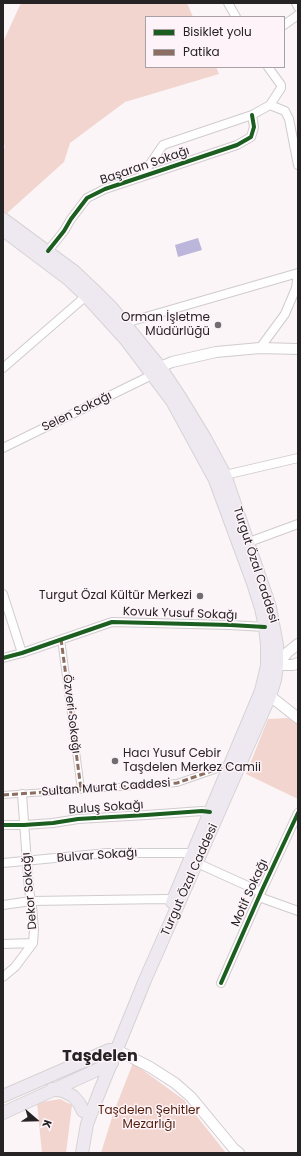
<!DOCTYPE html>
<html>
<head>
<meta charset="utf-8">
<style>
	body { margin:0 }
	#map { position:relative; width:301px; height:1156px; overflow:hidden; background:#fbf5f8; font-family:Poppins,sans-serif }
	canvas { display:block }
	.frame { position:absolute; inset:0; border:4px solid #262325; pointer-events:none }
	.legend { position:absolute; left:145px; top:16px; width:140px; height:52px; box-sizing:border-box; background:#fdf3f8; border:1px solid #a7a0a4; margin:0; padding:5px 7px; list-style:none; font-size:12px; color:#262325 }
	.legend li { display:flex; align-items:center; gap:8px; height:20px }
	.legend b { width:20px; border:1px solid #a7a0a4 }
	.north { position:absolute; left:16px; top:1100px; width:40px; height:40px; -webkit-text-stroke:3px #fdf3f8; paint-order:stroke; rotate:110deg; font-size:11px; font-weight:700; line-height:16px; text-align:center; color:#262325 }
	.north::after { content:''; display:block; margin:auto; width:14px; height:18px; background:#262325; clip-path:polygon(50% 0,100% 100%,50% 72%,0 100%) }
</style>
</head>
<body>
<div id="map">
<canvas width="301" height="1156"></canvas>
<div class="frame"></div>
<ul class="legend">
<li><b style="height:5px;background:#1b5e20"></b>Bisiklet yolu</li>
<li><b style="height:5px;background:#8d6e63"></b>Patika</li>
</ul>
<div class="north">K</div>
</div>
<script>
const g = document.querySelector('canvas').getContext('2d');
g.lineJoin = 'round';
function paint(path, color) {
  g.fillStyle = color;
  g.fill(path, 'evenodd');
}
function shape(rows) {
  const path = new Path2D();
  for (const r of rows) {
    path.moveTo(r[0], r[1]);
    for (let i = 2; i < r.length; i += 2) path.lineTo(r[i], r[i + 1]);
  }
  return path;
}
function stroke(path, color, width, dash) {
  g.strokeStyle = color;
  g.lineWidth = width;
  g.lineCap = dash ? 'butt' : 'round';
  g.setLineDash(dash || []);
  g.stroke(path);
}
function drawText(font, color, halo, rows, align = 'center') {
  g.font = font + ' Poppins,sans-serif';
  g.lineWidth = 3;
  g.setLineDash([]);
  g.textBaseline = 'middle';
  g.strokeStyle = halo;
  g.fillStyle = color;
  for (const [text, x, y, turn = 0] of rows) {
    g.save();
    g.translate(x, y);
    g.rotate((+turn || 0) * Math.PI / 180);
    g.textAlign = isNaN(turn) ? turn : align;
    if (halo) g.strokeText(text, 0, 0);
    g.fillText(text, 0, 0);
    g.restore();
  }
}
paint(shape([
	[21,3,187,3,193,17,146,17,146,67,216,67,219,74,125,102,70,143,64,162,5,215,3,213,3,149,5,148,3,139,3,42],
	[288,718,298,724,298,799,246,774,268,719],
	[133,1063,184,1100,226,1153,101,1153,113,1114],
	[60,1099,72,1105,66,1153,42,1153,37,1103]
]), '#f1d5ce');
paint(shape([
	[198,238,202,250,178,257,175,245]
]), '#bcb6db');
const pedestrian = shape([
	[61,639,81,789],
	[3,795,177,783,229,765]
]);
const minor = shape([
	[228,3,236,17],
	[296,3,298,7],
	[284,25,298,15],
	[270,105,285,111,289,119,298,165],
	[141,177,163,145,252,115,270,105,281,88,281,85,268,67],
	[48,251,64,231,71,219,87,198,105,189,237,145,251,137,254,127,252,115],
	[125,323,298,273],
	[260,348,285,314,296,288,298,273],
	[3,368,86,296],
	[3,448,152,375],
	[225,475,298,458],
	[249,542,298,524],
	[3,594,22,653],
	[3,658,22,653,112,622,230,625,265,627],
	[3,825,24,825,53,823,78,819,146,815,202,811,210,812],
	[3,863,107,853,192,853],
	[197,863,261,892],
	[259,897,298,911],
	[3,905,31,901,166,899,172,900],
	[3,944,33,943],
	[3,977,15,967,33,943,34,930,32,906,29,890,22,794],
	[221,983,262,890,298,813]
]);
const tertiary = shape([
	[160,367,172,362,216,352,260,348,298,349],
	[277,665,288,652,298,644],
	[277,665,293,665,298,663],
	[270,696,298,718],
	[117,1050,150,1067,175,1083,191,1097,234,1149,239,1153]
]);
const primary = shape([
	[3,219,75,272,94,290,112,308,160,367,180,397,205,438,225,475,270,607,277,645,277,665,275,680,270,696,145,980,99,1093,87,1124,82,1153],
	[3,230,68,279,86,296,126,340,172,401,215,480,253,583,261,608,265,627,267,645,267,666,261,691,172,902],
	[52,1089,63,1091,73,1096,79,1103,83,1111],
	[3,1096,109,1050,117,1050],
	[3,1113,112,1063]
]);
stroke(pedestrian, '#d0cbcd', 8);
stroke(minor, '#d0cbcd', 10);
stroke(tertiary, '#d0cbcd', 12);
stroke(primary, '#d6d3d5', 14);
stroke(pedestrian, '#fefefe', 6);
stroke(minor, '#fefefe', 8);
stroke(tertiary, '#fefefe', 10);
stroke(primary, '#eee9f0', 12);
stroke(shape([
	[61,639,81,789],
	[3,795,177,783,229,765]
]), '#8d6e63', 3, [6, 3]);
stroke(shape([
	[48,251,64,231,71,219,87,198,105,189,237,145,251,137,254,127,252,115],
	[3,658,22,653,112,622,230,625,265,627],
	[3,825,24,825,53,823,78,819,146,815,202,811,210,812],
	[221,983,262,890,298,813]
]), '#1b5e20', 4);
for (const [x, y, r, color] of [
	[218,325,4,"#716c6f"],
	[200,596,4,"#716c6f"],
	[115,761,4,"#716c6f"]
]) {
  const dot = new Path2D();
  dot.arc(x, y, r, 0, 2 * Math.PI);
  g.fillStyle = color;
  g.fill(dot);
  stroke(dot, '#fdf3f8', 1.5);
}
drawText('12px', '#262325', '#fdf3f8', [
	["Başaran Sokağı",145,166,-19],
	["Selen Sokağı",77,412,-26],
	["Turgut Özal Caddesi",255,565,72],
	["Kovuk Yusuf Sokağı",180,614,2],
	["Özveri Sokağı",71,714,83],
	["Sultan Murat Caddesi",106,788,-4],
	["Buluş Sokağı",106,808,-4],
	["Bulvar Sokağı",97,856,-4],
	["Turgut Özal Caddesi",190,880,-66],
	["Dekor Sokağı",30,891,-95],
	["Motif Sokağı",250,893,-66]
]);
drawText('12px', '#262325', '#fdf3f8', [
	["Orman İşletme",210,318],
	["Müdürlüğü",210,332],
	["Turgut Özal Kültür Merkezi",192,596],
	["Hacı Yusuf Cebir",123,754,"left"],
	["Taşdelen Merkez Camii",123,768,"left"]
], 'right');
drawText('12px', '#521e0a', '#fdf3f8', [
	["Taşdelen Şehitler",149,1111],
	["Mezarlığı",149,1125]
]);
drawText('bold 16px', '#262325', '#fdf3f8', [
	["Taşdelen",100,1057]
]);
</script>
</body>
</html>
